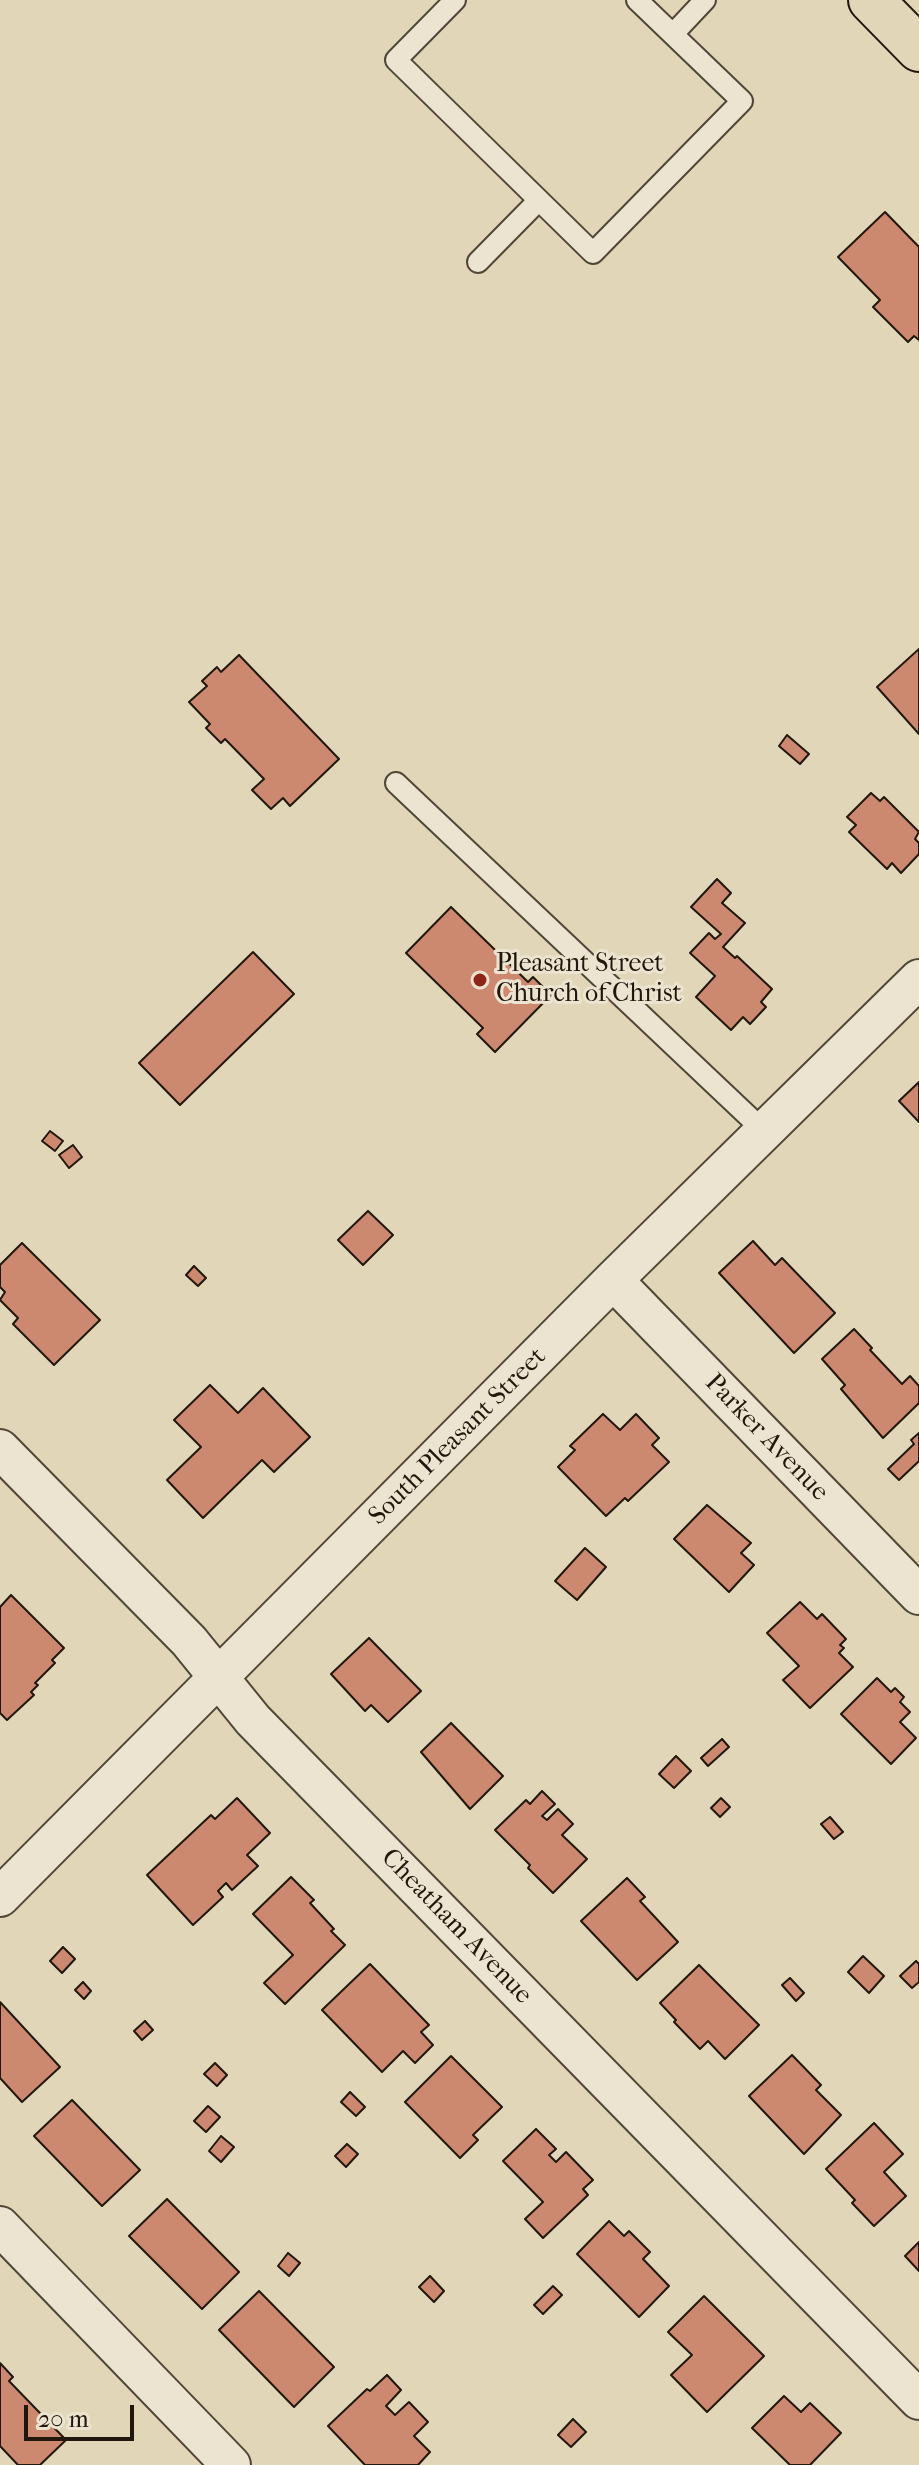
<!DOCTYPE html>
<html>
<head>
<meta charset="utf-8">
<style>
	body { margin:0 }
	#map { position:relative; width:919px; height:2465px; overflow:hidden; background:#e1d6b7; font-family:"IM FELL French Canon",serif }
	canvas { display:block }
	.scale { position:absolute; left:24px; top:2405px; width:110px; height:36px; box-sizing:border-box; border:4px solid #21170c; border-top:0; padding-left:10px; font-size:24px; line-height:28px; white-space:nowrap; color:#21170c; -webkit-text-stroke:6px #ece4d0; paint-order:stroke }
</style>
</head>
<body>
<div id="map">
<canvas width="919" height="2465"></canvas>
<div class="scale">20 m</div>
</div>
<script>
const g = document.querySelector('canvas').getContext('2d');
g.lineJoin = 'round';
function paint(path, color) {
  g.fillStyle = color;
  g.fill(path, 'evenodd');
}
function shape(rows) {
  const path = new Path2D();
  for (const r of rows) {
    path.moveTo(r[0], r[1]);
    for (let i = 2; i < r.length; i += 2) path.lineTo(r[i], r[i + 1]);
  }
  return path;
}
function stroke(path, color, width, dash) {
  g.strokeStyle = color;
  g.lineWidth = width;
  g.lineCap = dash ? 'butt' : 'round';
  g.setLineDash(dash || []);
  g.stroke(path);
}
function drawText(font, color, halo, rows, align = 'center') {
  g.font = font + ' "IM FELL French Canon",serif';
  g.lineWidth = 6;
  g.setLineDash([]);
  g.textBaseline = 'middle';
  g.strokeStyle = halo;
  g.fillStyle = color;
  for (const [text, x, y, turn = 0] of rows) {
    g.save();
    g.translate(x, y);
    g.rotate((+turn || 0) * Math.PI / 180);
    g.textAlign = isNaN(turn) ? turn : align;
    if (halo) g.strokeText(text, 0, 0);
    g.fillText(text, 0, 0);
    g.restore();
  }
}
const building = shape([
	[885,212,919,247,919,340,914,336,908,342,873,307,880,300,838,257,885,212],
	[919,649,919,734,877,687,919,649],
	[239,655,339,759,290,806,283,798,271,809,252,790,264,779,225,739,221,743,206,728,210,724,189,702,207,686,202,681,217,667,221,672,239,655],
	[787,735,809,754,800,764,779,746,787,735],
	[871,793,880,801,884,797,919,832,915,839,919,843,919,854,901,873,892,863,887,869,849,832,856,825,847,817,871,793],
	[717,879,731,893,722,903,745,923,723,947,735,958,737,956,772,989,761,1002,766,1007,750,1024,743,1017,731,1030,696,997,715,976,690,953,709,933,715,939,721,934,691,907,717,879],
	[451,907,528,982,533,977,551,995,495,1052,477,1034,483,1028,406,953,451,907],
	[253,952,294,994,180,1105,139,1063,253,952],
	[919,1082,919,1122,899,1101,919,1082],
	[50,1131,63,1141,55,1151,42,1141,50,1131],
	[73,1145,82,1157,69,1168,59,1155,73,1145],
	[368,1211,393,1235,363,1265,338,1240,368,1211],
	[753,1241,775,1265,782,1258,835,1313,794,1353,719,1273,753,1241],
	[22,1243,100,1320,54,1365,13,1324,18,1318,0,1300,5,1292,0,1287,0,1265,22,1243],
	[194,1266,206,1278,198,1286,186,1275,194,1266],
	[854,1329,872,1348,870,1350,902,1384,910,1376,919,1386,919,1403,883,1438,841,1389,845,1385,822,1359,854,1329],
	[210,1385,238,1413,263,1388,310,1437,274,1472,262,1460,203,1518,167,1480,201,1447,174,1420,210,1385],
	[603,1414,620,1430,636,1414,659,1438,652,1445,669,1462,628,1501,625,1498,606,1516,558,1467,575,1450,570,1446,603,1414],
	[919,1433,919,1461,899,1480,888,1469,914,1444,911,1440,919,1433],
	[707,1505,751,1543,741,1553,754,1565,729,1592,674,1539,707,1505],
	[585,1548,606,1567,577,1600,555,1581,585,1548],
	[11,1595,64,1648,52,1660,55,1663,35,1683,38,1685,31,1692,34,1695,7,1720,0,1713,0,1607,11,1595],
	[800,1602,817,1619,822,1614,846,1639,840,1645,844,1648,839,1653,853,1667,810,1708,783,1680,799,1666,767,1633,800,1602],
	[369,1638,421,1691,388,1722,371,1705,365,1711,331,1674,369,1638],
	[877,1678,891,1692,895,1688,904,1697,900,1702,910,1712,900,1722,916,1738,891,1764,841,1714,877,1678],
	[451,1723,503,1776,470,1809,421,1752,451,1723],
	[722,1739,729,1747,708,1766,701,1758,722,1739],
	[676,1756,691,1771,674,1788,659,1774,676,1756],
	[542,1791,555,1804,542,1816,547,1820,558,1809,573,1824,562,1835,587,1859,553,1893,528,1868,530,1865,495,1830,526,1800,530,1804,542,1791],
	[237,1798,270,1833,247,1855,258,1866,232,1890,226,1883,218,1891,223,1897,193,1925,147,1875,211,1815,215,1819,237,1798],
	[721,1798,730,1807,720,1817,711,1808,721,1798],
	[830,1817,843,1832,834,1839,821,1824,830,1817],
	[291,1877,314,1900,310,1903,334,1929,331,1931,345,1945,285,2004,264,1983,293,1955,253,1914,291,1877],
	[627,1878,645,1897,640,1901,678,1942,637,1980,581,1921,627,1878],
	[63,1947,75,1959,62,1973,50,1961,63,1947],
	[863,1956,884,1976,869,1993,848,1972,863,1956],
	[916,1961,919,1964,919,1982,912,1988,900,1976,916,1961],
	[370,1964,429,2025,421,2032,433,2045,415,2063,403,2051,382,2072,322,2010,370,1964],
	[699,1965,759,2025,725,2059,708,2041,700,2049,674,2022,676,2020,660,2003,699,1965],
	[790,1978,804,1993,796,2001,782,1985,790,1978],
	[83,1982,91,1991,84,1999,75,1990,83,1982],
	[0,2002,60,2067,22,2102,0,2078,0,2002],
	[145,2021,153,2030,142,2040,134,2031,145,2021],
	[792,2055,821,2085,816,2090,841,2115,804,2154,749,2096,792,2055],
	[451,2056,502,2107,473,2135,478,2140,460,2158,405,2102,451,2056],
	[215,2063,227,2075,217,2086,204,2074,215,2063],
	[350,2092,365,2107,356,2116,341,2102,350,2092],
	[72,2100,140,2170,102,2206,34,2136,72,2100],
	[208,2106,220,2117,206,2132,194,2121,208,2106],
	[874,2123,903,2154,884,2172,906,2196,874,2226,852,2203,855,2200,826,2169,874,2123],
	[536,2129,556,2149,549,2155,556,2162,566,2152,593,2180,583,2189,588,2195,543,2238,525,2219,543,2202,503,2161,536,2129],
	[221,2136,234,2147,221,2162,209,2151,221,2136],
	[347,2144,358,2154,346,2167,335,2156,347,2144],
	[167,2199,239,2272,202,2309,129,2236,167,2199],
	[609,2221,624,2236,629,2231,650,2252,643,2259,669,2286,639,2317,577,2254,609,2221],
	[919,2242,919,2271,905,2256,919,2242],
	[288,2253,300,2263,289,2276,278,2266,288,2253],
	[430,2276,444,2291,434,2302,419,2287,430,2276],
	[553,2286,562,2295,543,2314,534,2305,553,2286],
	[259,2291,334,2367,294,2407,219,2330,259,2291],
	[704,2296,764,2356,707,2412,671,2375,692,2355,668,2332,704,2296],
	[0,2363,13,2377,9,2381,66,2440,40,2465,18,2465,0,2446,0,2363],
	[387,2375,401,2390,386,2406,395,2415,409,2402,428,2422,414,2436,430,2452,418,2465,365,2465,328,2426,367,2389,370,2391,387,2375],
	[784,2396,801,2412,810,2403,841,2433,810,2465,790,2465,752,2428,784,2396],
	[573,2419,586,2432,571,2447,558,2435,573,2419]
]);
paint(building, '#cd8970');
stroke(building, '#21170c', 2);
const service = shape([
	[455,0,396,60,593,253,742,101,637,0],
	[673,34,705,0],
	[478,262,538,201],
	[396,783,765,1132]
]);
const minor = shape([
	[613,1280,919,1595],
	[0,1449,189,1641,253,1720,919,2400],
	[0,1897,613,1280,919,979],
	[0,2226,231,2465]
]);
const trunk = shape([
	[871,0,919,49]
]);
stroke(service, '#514737', 24);
stroke(minor, '#514737', 42);
stroke(trunk, '#21170c', 48);
stroke(service, '#ece4d0', 20);
stroke(minor, '#ece4d0', 38);
stroke(trunk, '#e1d6b7', 44);
for (const [x, y, r, color] of [
	[480,980,8,"#8f2418"]
]) {
  const dot = new Path2D();
  dot.arc(x, y, r, 0, 2 * Math.PI);
  g.fillStyle = color;
  g.fill(dot);
  stroke(dot, '#ece4d0', 3);
}
drawText('26px', '#21170c', '#ece4d0', [
	["Pleasant Street",496,965],
	["Church of Christ",496,995]
], 'left');
drawText('26px', '#21170c', '#ece4d0', [
	["South Pleasant Street",458,1437,-45],
	["Parker Avenue",766,1438,46],
	["Cheatham Avenue",456,1927,46]
]);
</script>
</body>
</html>
